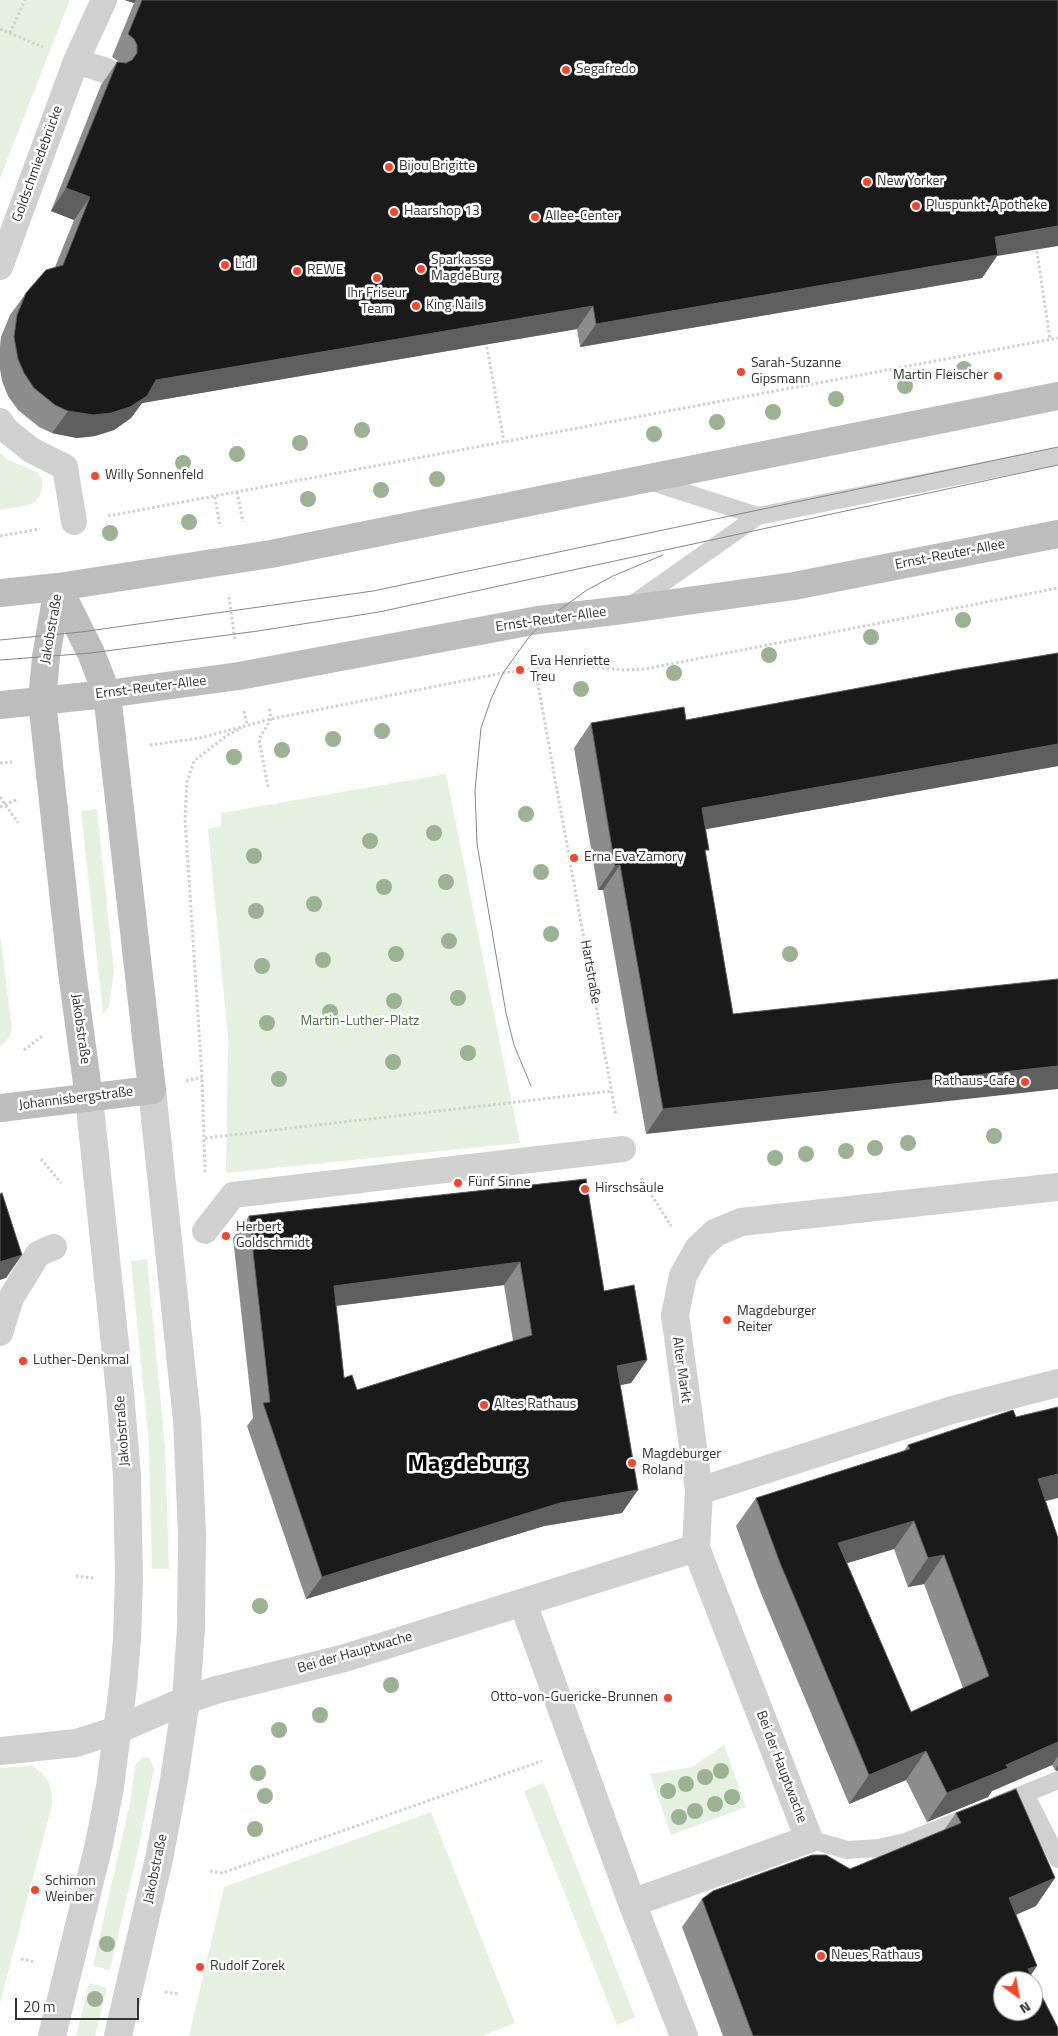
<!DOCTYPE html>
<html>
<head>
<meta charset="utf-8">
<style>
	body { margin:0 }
	#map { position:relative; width:1058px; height:2036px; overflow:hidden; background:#fff; font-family:"Titillium Web",sans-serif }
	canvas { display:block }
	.north { position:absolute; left:993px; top:1971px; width:50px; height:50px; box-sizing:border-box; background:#fff; border:1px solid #adadad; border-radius:50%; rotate:148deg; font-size:14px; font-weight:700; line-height:20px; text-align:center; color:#333 }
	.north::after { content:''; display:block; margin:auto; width:18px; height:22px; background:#f5452a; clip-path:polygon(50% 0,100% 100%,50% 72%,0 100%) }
	.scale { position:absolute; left:15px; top:1998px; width:124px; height:22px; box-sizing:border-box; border:2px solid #333; border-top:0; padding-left:6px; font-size:15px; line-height:18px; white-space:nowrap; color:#333; -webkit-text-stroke:4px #fff; paint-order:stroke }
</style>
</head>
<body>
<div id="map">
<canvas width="1058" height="2036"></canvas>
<div class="north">N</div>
<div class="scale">20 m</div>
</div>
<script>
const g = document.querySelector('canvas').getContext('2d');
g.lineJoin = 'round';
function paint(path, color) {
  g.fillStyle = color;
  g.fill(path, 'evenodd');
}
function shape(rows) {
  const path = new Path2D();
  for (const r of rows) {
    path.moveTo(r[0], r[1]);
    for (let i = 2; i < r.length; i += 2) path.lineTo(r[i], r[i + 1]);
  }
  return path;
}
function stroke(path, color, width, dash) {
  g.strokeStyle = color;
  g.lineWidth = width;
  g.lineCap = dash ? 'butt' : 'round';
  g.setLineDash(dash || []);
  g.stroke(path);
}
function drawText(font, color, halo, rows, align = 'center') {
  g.font = font + ' "Titillium Web",sans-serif';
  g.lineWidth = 5;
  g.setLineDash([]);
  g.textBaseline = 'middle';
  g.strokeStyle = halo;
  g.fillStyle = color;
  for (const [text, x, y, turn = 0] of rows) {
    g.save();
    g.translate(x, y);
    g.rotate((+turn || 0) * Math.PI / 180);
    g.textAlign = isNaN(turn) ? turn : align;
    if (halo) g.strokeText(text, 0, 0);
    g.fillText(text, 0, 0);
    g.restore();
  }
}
paint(shape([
	[0,0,70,0,0,178],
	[0,453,8,460,37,472,42,479,42,489,39,497,35,502,28,505,0,510],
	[446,774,520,1143,226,1173,228,1038,208,829,221,826,221,813],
	[97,809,114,972,109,1007,103,1014,81,811],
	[0,935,12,1028,9,1038,0,1046],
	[147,1259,165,1445,169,1569,152,1569,149,1446,131,1261],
	[724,1745,746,1807,671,1835,650,1774,692,1767],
	[142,1757,150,1759,154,1768,140,1841,110,1970,93,1966,130,1803,135,1766],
	[32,1766,42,1773,49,1783,52,1794,52,1805,0,2003,0,1768],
	[544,1783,635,2017,617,2025,524,1791],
	[431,1812,515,2023,482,2036,189,2036,224,1887],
	[89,1983,107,1988,95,2036,76,2036]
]), '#e6f0e1');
stroke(shape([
	[0,29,43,47],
	[10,33,25,0],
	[1036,246,1050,339],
	[486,342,504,442],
	[237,492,243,522],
	[215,497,220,526],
	[108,516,1058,338],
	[0,536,40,529],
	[229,597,235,640],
	[535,668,616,1116],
	[244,711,247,725],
	[150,745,200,738,271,719,503,673,553,666,576,665,623,670,645,669,1058,588],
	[0,763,12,762],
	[268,787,259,739,271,719,269,707],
	[0,797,18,823],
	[0,807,18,799],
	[24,1050,44,1035],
	[186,1081,202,1077],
	[205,1138,611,1091],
	[41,1159,61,1183],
	[205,1172,202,1077,185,818,187,782,194,761,226,736,242,728],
	[641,1178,671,1226],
	[76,1576,93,1578],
	[210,1871,222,1873,542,1761],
	[21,1959,35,1962],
	[165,1992,179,1994]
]), '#d0d0d0', 3, [2.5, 2.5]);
stroke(shape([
	[649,481,758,516],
	[630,606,758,516,1058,456],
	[1025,1794,1058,1859],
	[997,1805,1058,1780],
	[809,1839,847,1850,879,1848,905,1842,968,1817]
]), '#d0d0d0', 18);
stroke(shape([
	[76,61,107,71],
	[0,267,76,61,104,0],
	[0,421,6,430,31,450,65,467,74,522],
	[205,1231,233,1195,623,1149],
	[0,1333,11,1298,38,1254,54,1247]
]), '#d0d0d0', 26);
stroke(shape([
	[1058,1187,741,1222,715,1233,698,1249,683,1276,675,1315,699,1491,952,1410,1058,1383],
	[523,1603,632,1903,684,2036],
	[0,1751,76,1743,117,1730,186,1700,216,1690,345,1658,696,1548],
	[632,1903,809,1839,696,1548,699,1491]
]), '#d0d0d0', 28);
stroke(shape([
	[52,2036,99,1844,110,1787,123,1686,127,1639,129,1578,127,1476,120,1392,89,1098],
	[118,2036,159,1859,174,1780,186,1700,191,1628,192,1534,187,1420,152,1090]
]), '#d0d0d0', 28);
stroke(shape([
	[58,587,46,657,42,701,71,965,89,1098],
	[0,593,58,587,271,554,1058,396],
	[0,705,107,694,239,676,538,620,623,610,794,586,1058,534],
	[0,1108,152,1090,107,694,91,653,58,587]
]), '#bdbdbd', 28);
stroke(shape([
	[0,640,81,632,373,591,1058,447],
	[0,660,91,653,258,631,379,612,1058,465],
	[531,1086,514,1045,506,1013,477,844,475,790,481,728,491,699,503,673,529,637,544,621,587,590,613,576,663,555]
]), '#888', 1);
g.fillStyle = '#9bb393';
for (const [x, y] of [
	[964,369],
	[905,386],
	[836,399],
	[773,412],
	[717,422],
	[362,430],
	[654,434],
	[300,443],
	[237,454],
	[183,463],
	[437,479],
	[381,490],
	[308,499],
	[189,522],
	[110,533],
	[963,620],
	[871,637],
	[769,655],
	[674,673],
	[581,689],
	[382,731],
	[333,739],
	[282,750],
	[234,757],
	[526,814],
	[434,833],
	[370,841],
	[254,856],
	[541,872],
	[446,882],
	[384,887],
	[314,904],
	[256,911],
	[551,934],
	[449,941],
	[396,954],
	[790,954],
	[323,960],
	[262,966],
	[458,998],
	[394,1001],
	[330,1012],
	[267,1023],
	[468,1053],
	[393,1062],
	[279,1079],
	[994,1136],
	[908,1143],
	[875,1148],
	[846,1151],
	[806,1154],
	[775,1158],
	[260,1606],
	[391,1685],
	[320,1715],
	[279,1730],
	[721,1771],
	[258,1773],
	[705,1777],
	[686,1784],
	[668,1791],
	[265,1796],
	[732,1797],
	[715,1804],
	[695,1811],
	[679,1817],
	[255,1829],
	[107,1944],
	[95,1999]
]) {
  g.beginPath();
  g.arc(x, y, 8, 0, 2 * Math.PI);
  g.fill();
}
paint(shape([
	[125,0,1058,0,997,256,982,278,580,347,577,329,142,403,131,418,114,430,95,436,77,438,52,433,39,427,18,410,8,396,2,381,0,369,0,346,1,337,10,315,26,293,55,267,74,220,51,211,101,85,117,62,119,62,112,57,134,3],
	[1058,653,1058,766,705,829,706,854,733,1014,646,1134,603,890,598,890,574,748,591,723,686,720],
	[586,1179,604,1291,647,1360,631,1383,620,1385,622,1513,544,1526,306,1599,247,1426,253,1418,233,1238,249,1216],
	[504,1285,513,1341,357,1390,344,1378,336,1306],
	[908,1445,1045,1501,1058,1538,1058,1771,1055,1770,1052,1765,992,1791,988,1797,927,1822,906,1780,849,1804,760,1591,736,1526,756,1498,904,1451],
	[894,1549,908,1587,924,1584,963,1688,911,1712,847,1563],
	[956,1813,1036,1906,1016,1915,1031,1975,1058,2036,723,2036,682,1927,702,1899,850,1869,944,1830]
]), '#8c8c8c');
paint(shape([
	[125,0,136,0,134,3],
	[66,188,90,197,74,220,51,211],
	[1058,226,1058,246,997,256,982,278,580,347,596,324,995,237],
	[593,306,577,329,142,403,131,418,114,430,95,436,77,438,52,433,68,411,156,380],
	[1058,744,1058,766,685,833,702,808],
	[620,865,603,890,598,890,615,866],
	[1058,1066,1058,1089,646,1134,663,1109],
	[22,1255,6,1278,0,1280,0,1262],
	[520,1262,504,1285,318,1308,334,1286],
	[647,1360,631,1383,601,1389,617,1366],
	[1058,1474,1058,1498,1018,1508,1038,1479],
	[638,1490,622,1513,544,1526,306,1599,322,1577,560,1503],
	[914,1521,894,1549,818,1572,838,1543],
	[944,1555,924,1584,908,1587,928,1558],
	[1058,1742,1058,1756,1052,1765,992,1791,988,1797,927,1822,947,1793,1006,1765],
	[926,1751,906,1780,849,1804,869,1775],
	[1058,1765,1058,1771,1055,1770],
	[1055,1878,1036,1906,989,1926,1009,1898],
	[1037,1966,1027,1981,1028,1969]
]), '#5f5f5f');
const building = shape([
	[142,0,1058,0,1058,226,995,237,998,255,596,324,593,306,156,380,147,396,130,407,111,413,93,415,68,411,55,405,34,388,24,373,18,359,14,337,17,315,26,293,46,270,63,265,90,197,66,188,117,62,126,63,132,60,137,53,137,45,134,39,128,34,142,0],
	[1058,653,1058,744,702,808,709,850,705,850,733,1014,1058,979,1058,1066,663,1109,620,865,615,866,591,723,684,707,686,720,956,670,1058,653],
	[586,1179,604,1291,634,1285,647,1360,617,1366,638,1490,560,1503,322,1577,263,1403,270,1402,249,1216,586,1179],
	[520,1262,532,1335,357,1390,352,1375,344,1378,334,1286,520,1262],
	[2,1193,22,1255,0,1262,0,1194,2,1193],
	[1058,1407,1058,1474,1038,1479,1058,1538,1058,1742,1006,1765,1008,1768,947,1793,926,1751,869,1775,780,1563,756,1498,910,1449,908,1445,1013,1410,1016,1417,1058,1407],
	[914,1521,928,1558,944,1555,989,1676,911,1712,838,1543,914,1521],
	[1016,1789,1055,1878,1009,1898,1037,1966,1028,1969,1058,2028,1058,2036,753,2036,702,1899,713,1891,812,1855,826,1855,850,1869,961,1823,956,1813,1016,1789],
	[1003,1981,1033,1981,1033,2011,1003,2011,1003,1981]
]);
paint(building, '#1a1a1a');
stroke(building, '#5f5f5f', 1);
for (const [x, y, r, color] of [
	[566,70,5,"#f5452a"],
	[389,167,5,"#f5452a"],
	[867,182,5,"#f5452a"],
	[916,206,5,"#f5452a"],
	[394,212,5,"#f5452a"],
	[535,217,5,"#f5452a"],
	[225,265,5,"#f5452a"],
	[421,269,5,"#f5452a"],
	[297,271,5,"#f5452a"],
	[377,278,5,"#f5452a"],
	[416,306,5,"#f5452a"],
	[741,372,5,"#f5452a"],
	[998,376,5,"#f5452a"],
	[95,476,5,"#f5452a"],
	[520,670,5,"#f5452a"],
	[574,858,5,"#f5452a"],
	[1025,1082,5,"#f5452a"],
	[458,1183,5,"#f5452a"],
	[585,1189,5,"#f5452a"],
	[226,1236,5,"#f5452a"],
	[727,1320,5,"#f5452a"],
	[23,1361,5,"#f5452a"],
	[484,1405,5,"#f5452a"],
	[632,1463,5,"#f5452a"],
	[668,1698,5,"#f5452a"],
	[35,1890,5,"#f5452a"],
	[821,1956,5,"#f5452a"],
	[200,1967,5,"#f5452a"]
]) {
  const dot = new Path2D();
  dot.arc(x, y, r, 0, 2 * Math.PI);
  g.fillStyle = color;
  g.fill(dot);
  stroke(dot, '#fff', 2);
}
drawText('14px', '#333', '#fff', [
	["Segafredo",576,70],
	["Bijou Brigitte",399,167],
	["New Yorker",877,182],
	["Pluspunkt-Apotheke",926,206],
	["Haarshop 13",404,212],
	["Allee-Center",545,217],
	["Sparkasse",431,261],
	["MagdeBurg",431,277],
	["Lidl",235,265],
	["REWE",307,271],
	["Ihr Friseur",377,294,"center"],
	["Team",377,310,"center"],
	["King Nails",426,306],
	["Sarah-Suzanne",751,364],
	["Gipsmann",751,380],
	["Martin Fleischer",988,376,"right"],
	["Willy Sonnenfeld",105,476],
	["Eva Henriette",530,662],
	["Treu",530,678],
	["Erna Eva Zamory",584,858],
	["Rathaus-Cafe",1015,1082,"right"],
	["Fünf Sinne",468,1183],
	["Hirschsäule",595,1189],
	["Herbert",236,1228],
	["Goldschmidt",236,1244],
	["Magdeburger",737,1312],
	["Reiter",737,1328],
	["Luther-Denkmal",33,1361],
	["Altes Rathaus",494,1405],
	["Magdeburger",642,1455],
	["Roland",642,1471],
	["Otto-von-Guericke-Brunnen",658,1698,"right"],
	["Schimon",45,1882],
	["Weinber",45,1898],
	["Neues Rathaus",831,1956],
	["Rudolf Zorek",210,1967]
], 'left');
drawText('14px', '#333', '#fff', [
	["Goldschmiedebrücke",38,164,-70],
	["Ernst-Reuter-Allee",950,555,-11],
	["Ernst-Reuter-Allee",551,620,-8],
	["Jakobstraße",52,629,-80],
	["Ernst-Reuter-Allee",151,688,-7],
	["Hartstraße",590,972,80],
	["Jakobstraße",80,1029,82],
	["Johannisbergstraße",76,1099,-7],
	["Alter Markt",681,1370,82],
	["Jakobstraße",123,1431,-94],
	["Bei der Hauptwache",355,1653,-16],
	["Bei der Hauptwache",781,1767,69],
	["Jakobstraße",156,1869,-78]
]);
drawText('14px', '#4a743b', '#fff', [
	["Martin-Luther-Platz",360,1022]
]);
drawText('bold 24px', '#000', '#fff', [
	["Magdeburg",467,1465]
]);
</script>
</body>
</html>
